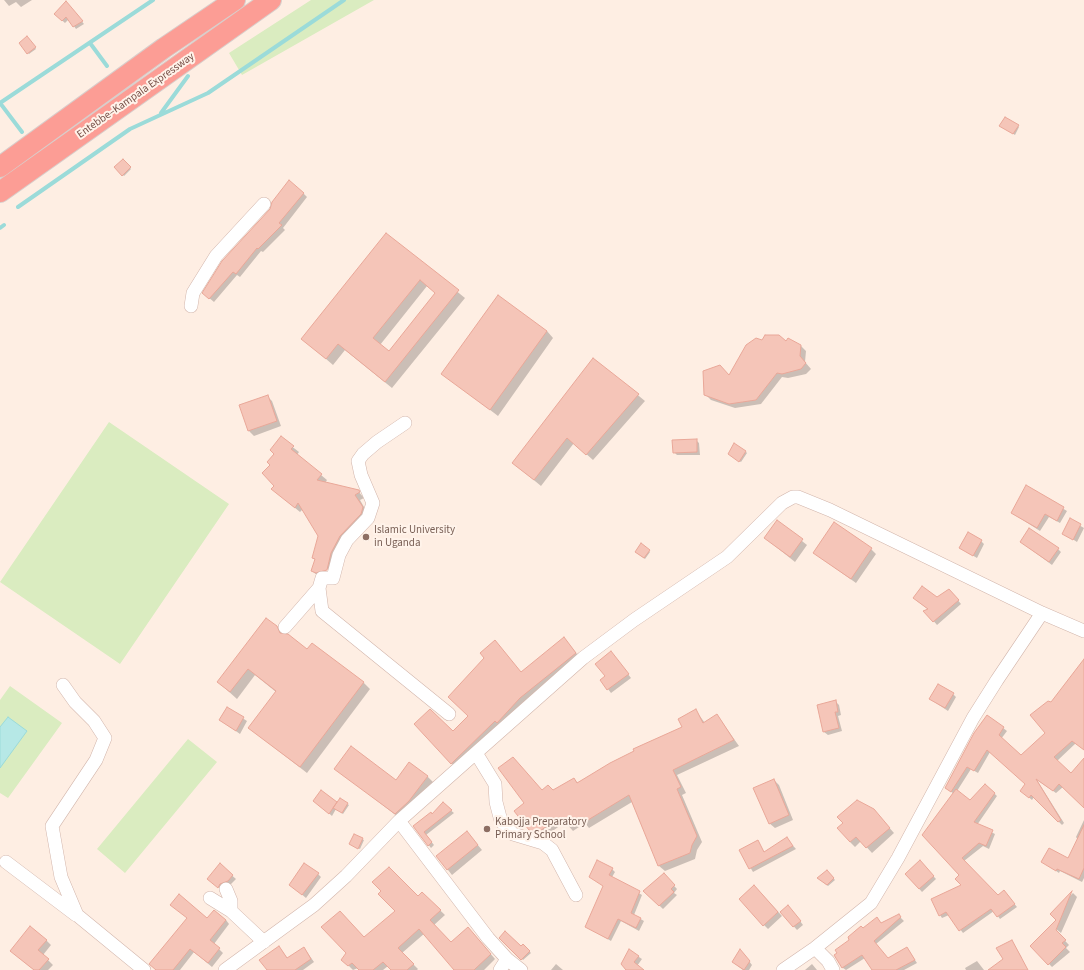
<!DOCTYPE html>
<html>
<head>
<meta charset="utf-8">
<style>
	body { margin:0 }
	canvas { display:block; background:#feeee3 }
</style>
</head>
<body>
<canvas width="1084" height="970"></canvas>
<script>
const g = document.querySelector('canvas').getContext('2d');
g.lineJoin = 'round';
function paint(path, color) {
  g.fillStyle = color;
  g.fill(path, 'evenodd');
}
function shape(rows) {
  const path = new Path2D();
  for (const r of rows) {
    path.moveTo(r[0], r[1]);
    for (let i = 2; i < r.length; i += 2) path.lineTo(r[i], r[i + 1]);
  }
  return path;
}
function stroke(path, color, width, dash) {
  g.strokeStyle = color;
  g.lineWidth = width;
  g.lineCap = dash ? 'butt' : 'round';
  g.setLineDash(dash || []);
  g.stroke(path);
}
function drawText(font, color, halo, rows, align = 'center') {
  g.font = font + ' "Source Sans 3",sans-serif';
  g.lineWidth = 4;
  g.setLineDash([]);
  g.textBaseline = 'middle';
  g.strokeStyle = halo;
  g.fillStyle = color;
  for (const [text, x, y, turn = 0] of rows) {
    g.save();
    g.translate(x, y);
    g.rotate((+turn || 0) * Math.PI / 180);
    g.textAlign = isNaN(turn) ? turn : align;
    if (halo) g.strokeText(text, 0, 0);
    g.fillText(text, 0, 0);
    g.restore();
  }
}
paint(shape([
	[311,0,374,0,242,75,229,53],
	[109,422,229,504,120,664,0,582],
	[10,686,62,723,8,798,0,793,0,700],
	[188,739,217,762,125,873,97,849]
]), '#daecc0');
const water = shape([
	[8,717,27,731,0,768,0,727,8,717]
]);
paint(water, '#b6e8e6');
stroke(water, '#9bdbd9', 1);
paint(shape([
	[4,0,32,0,21,7,16,2,9,6],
	[68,5,84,24,76,29,69,19,65,23,55,14],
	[29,39,36,49,29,54,28,53],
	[1018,126,1019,127,1015,135,1002,127],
	[123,160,131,169,124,176,115,167],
	[303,193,307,197,283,228,285,230,263,252,261,251,240,277,237,275,214,302,208,297],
	[386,234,465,298,392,388,345,350,333,365,303,339],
	[427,286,436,293,389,352,380,345],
	[547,331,553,338,498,416,443,374],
	[762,341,786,343,801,346,806,351,805,362,811,369,806,374,788,378,782,377,761,404,735,408,711,400,705,394,730,377],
	[594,359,645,401,593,460,574,443,541,486,513,463],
	[267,396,272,401,281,426,254,436,249,431,240,405],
	[281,438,299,452,297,455,327,480,325,483,358,491,364,498,360,500,368,514,332,575,318,576,312,571,316,560,313,558,319,536,303,509,300,512,278,494,271,465],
	[331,568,332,570,318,573,318,571],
	[696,440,699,443,700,455,677,455,674,452],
	[746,452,747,453,741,462,730,455],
	[1026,486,1067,511,1060,523,1049,517,1040,531,1012,513],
	[1070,520,1084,528,1077,542,1063,533],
	[777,521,807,545,795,562,765,538],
	[981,541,984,544,977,558,960,548],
	[1021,542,1058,549,1061,552,1052,565],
	[871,549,876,554,856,583,814,553],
	[649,551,650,552,645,559,637,553],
	[952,593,961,604,937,625,925,611,929,610,917,601,937,598],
	[276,627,308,651,363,682,370,689,307,773,249,728,276,692,255,675,237,699,218,682],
	[564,638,581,659,457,769,415,724,453,732,469,716,485,658,495,641,521,673],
	[614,656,631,678,611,693,601,680,606,676],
	[1084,666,1084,750,1076,743,1057,761,1071,774,1084,760,1084,807,1063,787,1056,793,1037,780,1064,823,1062,825,1034,797,1032,800,1025,794,1027,784,990,752,978,773,971,769,957,791,970,801,985,785,997,796,977,825,995,834,989,849,983,846,964,861,998,896,1007,895,1017,907,1000,919,994,911,963,933,949,915,942,918,940,915,963,885,954,794,946,788,988,716,1007,731,1001,739,1021,756,1047,733,1051,703],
	[953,694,956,697,948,711,930,699],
	[835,701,839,705,841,715,838,716,842,731,828,735,824,732],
	[227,708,247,721,240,734,220,720],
	[696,711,705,723,717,715,739,746,677,775,686,793,682,795,702,842,697,850,695,859,665,871,659,866,632,802,589,828,585,823,573,831,565,822,543,838,536,836,530,830,542,791,554,791,574,779,579,784,684,727],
	[335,768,396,781,427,776,434,783,402,820],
	[774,780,779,785,793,820,775,828,769,823],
	[321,791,337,804,340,799,349,805,343,814,336,809,332,816,317,803],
	[443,804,454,813,426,835,434,845,431,848,414,827,432,815],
	[879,816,894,833,872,853,861,841,855,847,850,842],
	[1084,820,1084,878,1082,882,1060,871,1059,873,1043,862,1069,860,1078,840,1076,837],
	[467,832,482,850,452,875,437,856],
	[354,835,364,840,360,849,350,844],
	[787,839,796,849,753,872,740,850,757,841,765,853],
	[920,862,936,879,922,892,906,874],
	[220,865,236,879,231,884,223,887,222,890,212,882],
	[612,869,615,872,612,877,642,895,634,915,644,921,639,931,621,921,611,941,587,927,604,886,591,877],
	[827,871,835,880,828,886,819,879],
	[318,874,321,877,306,898,294,888],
	[664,875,677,889,674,893,677,895,663,909,645,892],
	[758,890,782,916,768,929,764,925],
	[422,893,445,915,434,925,451,943,473,933,495,959,484,970,455,970,425,933,402,953,418,969,417,970,392,970,388,966,383,970,360,970,358,968,353,970,342,959,364,938],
	[1073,893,1077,897,1061,933,1056,929,1054,929,1069,945,1066,948,1070,952,1052,967,1031,946,1057,920,1051,914],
	[791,909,803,925,797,930,781,912],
	[899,916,904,921,876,944,888,959,907,948,917,963,904,970,873,970,865,958,846,970,843,968,835,956,864,929,882,924],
	[188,918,226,920,229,924,214,944,223,953,212,967,194,952,180,970,156,970],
	[500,938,521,948,523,945,531,953,523,960],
	[46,940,51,945,43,955,53,965,48,970,34,970,17,956],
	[1012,941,1022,958,1008,965],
	[282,951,288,959,307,952,314,962,303,970,268,970],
	[630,951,642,959,637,966,642,970,627,970],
	[743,953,752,965,749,970,743,970,733,962],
	[977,961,984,970,966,970,965,968],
	[556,964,563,970,551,970],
	[812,964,817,970,805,970]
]), '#0003');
stroke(shape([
	[90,43,107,66],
	[0,103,153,0],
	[0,103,22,132],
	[161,113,188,76],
	[18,207,130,129,208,93,344,0],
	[0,228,4,225]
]), '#9bdbd9', 4);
const building = shape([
	[66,1,83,21,73,27,66,17,62,21,54,14,66,1],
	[27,36,36,47,27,54,19,43,27,36],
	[1005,117,1019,125,1013,134,999,126,1005,117],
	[123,159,131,167,122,176,114,167,123,159],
	[289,180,304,193,279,223,282,225,258,249,257,248,236,274,233,272,209,299,202,293,222,261,270,209,272,202,289,180],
	[386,233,459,290,385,382,338,344,326,359,301,339,386,233],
	[420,280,435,293,389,351,373,338,420,280],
	[498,295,547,331,490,410,441,374,498,295],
	[765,335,779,335,786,341,788,338,801,345,800,356,806,363,801,369,782,374,777,373,756,400,729,404,704,395,703,371,720,365,729,375,746,345,756,338,762,340,765,335],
	[593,358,639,394,586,455,567,438,534,480,512,463,593,358],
	[268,395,277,421,248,431,239,405,268,395],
	[281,436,294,446,291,449,322,474,317,480,359,490,360,492,355,495,363,507,361,514,340,536,331,553,327,570,316,573,311,571,315,559,312,558,318,536,298,503,295,508,271,489,274,486,262,473,270,465,267,462,274,454,270,450,281,436],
	[697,439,697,452,673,453,672,440,697,439],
	[734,443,746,451,739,462,728,454,734,443],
	[1026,485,1064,507,1057,521,1045,514,1037,528,1011,513,1026,485],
	[1070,518,1081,524,1073,540,1062,534,1070,518],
	[777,520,803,539,790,557,764,538,777,520],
	[834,522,872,548,851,579,813,553,834,522],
	[1029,528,1059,548,1049,562,1020,542,1029,528],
	[968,532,982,540,973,556,959,548,968,532],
	[641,543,650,550,644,558,635,552,641,543],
	[922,586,937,597,949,589,959,600,933,622,923,611,928,609,913,598,922,586],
	[266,618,277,626,280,633,288,634,307,649,312,643,364,682,300,767,248,728,276,691,248,669,230,692,217,682,266,618],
	[564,637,576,653,520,698,497,723,495,721,451,764,414,724,430,709,453,731,468,716,448,697,484,658,480,653,495,640,521,672,564,637],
	[611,651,629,674,607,690,600,680,605,676,595,664,611,651],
	[1084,659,1084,750,1072,741,1054,757,1071,773,1084,758,1084,808,1059,784,1053,791,1036,779,1061,820,1058,822,1031,795,1029,798,1020,791,1025,784,987,750,974,771,967,767,951,792,945,788,974,733,987,715,1004,727,999,735,1021,755,1045,733,1030,715,1048,701,1051,702,1084,659],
	[938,684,954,693,945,708,929,699,938,684],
	[836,700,838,712,835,712,839,728,823,732,817,705,836,700],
	[227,707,244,717,236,731,219,720,227,707],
	[696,709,703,723,717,714,734,740,673,770,681,787,677,789,697,836,692,845,690,853,658,866,629,795,583,823,580,818,567,826,560,817,537,833,529,830,514,811,524,803,498,768,513,757,542,790,548,785,553,790,574,778,577,783,610,763,634,751,633,749,682,727,678,719,696,709],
	[351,746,396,780,409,762,428,776,409,801,395,814,334,769,351,746],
	[774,779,789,815,769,824,753,788,774,779],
	[985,784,995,793,974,822,993,830,986,846,979,843,962,858,998,895,1004,890,1015,904,997,917,991,909,959,931,946,912,939,916,931,899,961,885,955,879,959,875,922,835,956,789,970,800,985,784],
	[321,790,337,802,329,814,313,801,321,790],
	[340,798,348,803,342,813,333,808,340,798],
	[857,800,874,809,890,828,866,848,856,837,850,842,837,828,843,823,837,817,857,800],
	[443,802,452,810,424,832,432,842,428,846,413,826,431,812,432,814,443,802],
	[1084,825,1084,868,1079,879,1057,869,1056,871,1041,862,1049,848,1068,858,1084,825],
	[467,831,478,845,447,870,436,856,467,831],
	[354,834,363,838,358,849,349,844,354,834],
	[787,837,793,846,749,869,739,850,758,840,764,852,787,837],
	[597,860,613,868,609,875,640,891,631,913,641,918,636,928,618,919,608,939,585,927,603,886,589,877,597,860],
	[920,860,934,876,919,889,905,874,920,860],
	[220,863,233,875,228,881,220,884,218,888,207,879,220,863],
	[304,863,319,873,302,895,289,885,304,863],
	[389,867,418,896,422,892,441,910,430,920,451,942,468,927,491,954,474,970,454,970,419,929,398,948,414,964,407,970,391,970,383,962,373,970,359,970,352,963,348,966,341,960,346,953,321,927,340,911,364,937,395,911,378,894,381,891,372,882,389,867],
	[827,870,834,878,827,885,817,878,827,870],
	[664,873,675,885,671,889,674,892,659,906,643,891,664,873],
	[754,885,778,912,763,926,739,899,754,885],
	[1072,891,1056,930,1066,940,1062,943,1066,947,1048,965,1030,946,1056,920,1050,914,1072,891],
	[179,894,207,918,214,910,226,920,210,940,220,948,208,963,190,949,173,970,156,970,149,964,187,918,170,905,179,894],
	[788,905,801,921,793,927,780,912,788,905],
	[899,914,901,917,874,941,888,958,907,947,915,960,896,970,872,970,862,955,842,968,834,955,837,953,835,950,849,940,848,937,861,926,863,928,877,917,881,923,899,914],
	[30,926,47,940,38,950,49,959,39,970,34,970,10,951,30,926],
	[505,931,521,946,523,944,530,951,521,960,499,938,505,931],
	[1012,940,1028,970,988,970,1003,959,996,948,1012,940],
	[279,946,287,958,304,947,311,959,295,970,267,970,259,960,279,946],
	[629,949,639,956,634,962,644,970,626,970,621,964,629,949],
	[740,949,750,961,744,970,732,962,740,949]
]);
paint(building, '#f5c5b8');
stroke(building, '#e9a798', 1);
const minor = shape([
	[191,306,193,293,216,256,264,204],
	[319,588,322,611,449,714],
	[285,627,319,588,322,578,333,578,339,555,347,540,368,518,373,503,361,475,358,461,363,454,377,442,405,423],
	[63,685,75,702,94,721,105,738,96,760,52,826,61,877,77,915,144,970],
	[476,753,495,784,496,802,501,821,513,834,543,843,552,850,576,895],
	[399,821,488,938,507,959,500,970],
	[6,862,76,915],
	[226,889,231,901,231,911],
	[210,898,231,911,264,942],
	[815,948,828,961,833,970],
	[507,959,521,970],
	[225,970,314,905,346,876,399,821,583,658,634,620,727,557,782,503,793,497,798,497,830,510,1042,613,1084,631],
	[783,970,815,948,871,903,898,858,973,718,997,680,1042,613]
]);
const highway = shape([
	[0,167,164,48,235,0],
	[0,192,271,0]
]);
stroke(minor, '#d2b5ab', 14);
stroke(highway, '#d9cecb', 22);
stroke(minor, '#fff', 13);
stroke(highway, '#fc9d95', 20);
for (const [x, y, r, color] of [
	[366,537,4,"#8d6e63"],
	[487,829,4,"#8d6e63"]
]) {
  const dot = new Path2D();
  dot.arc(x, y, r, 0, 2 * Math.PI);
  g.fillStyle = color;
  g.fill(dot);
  stroke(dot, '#fff3ea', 1.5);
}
drawText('11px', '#774f47', '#fff3ea', [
	["Entebbe–Kampala Expressway",136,96,-35]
]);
drawText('11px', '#785e54', '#fff3ea', [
	["Islamic University",374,531],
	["in Uganda",374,544],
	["Kabojja Preparatory",495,823],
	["Primary School",495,836]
], 'left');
</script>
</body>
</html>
